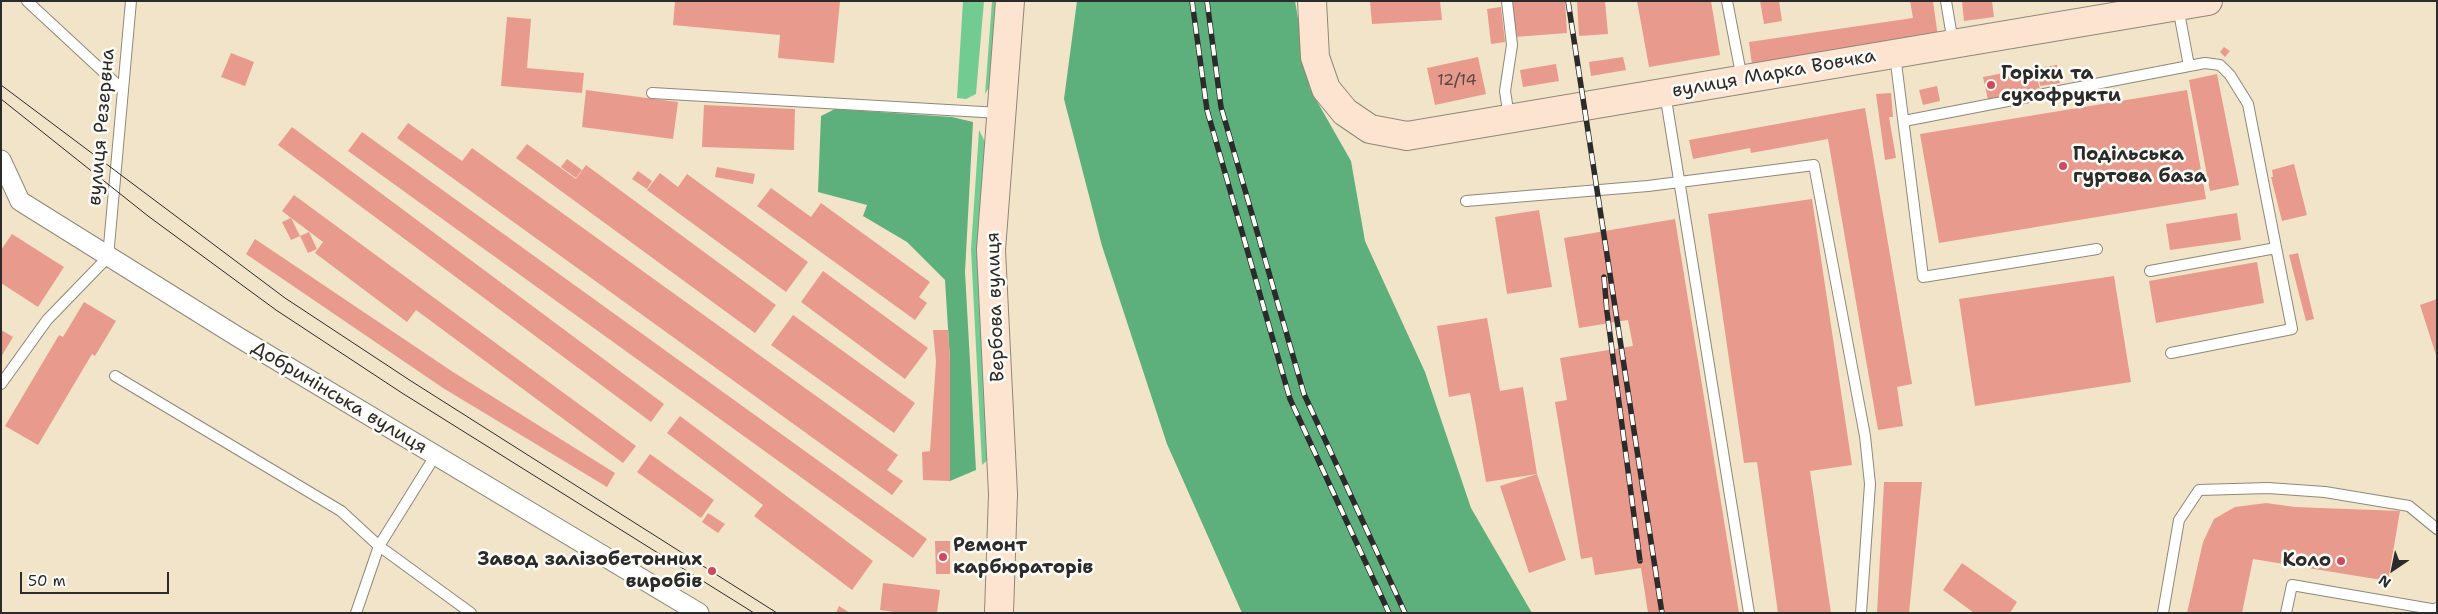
<!DOCTYPE html>
<html>
<head>
<meta charset="utf-8">
<style>
	body { margin:0 }
	#map { position:relative; width:2438px; height:614px; overflow:hidden; background:#f2e4c8; font-family:"Shantell Sans",sans-serif }
	canvas { display:block }
	.frame { position:absolute; inset:0; border:2px solid #2b2b2b; pointer-events:none }
	.north { position:absolute; left:2368px; top:544px; width:50px; height:50px; -webkit-text-stroke:4px #fdfcf7; paint-order:stroke; rotate:214deg; font-size:14px; font-weight:700; line-height:20px; text-align:center; color:#2b2b2b }
	.north::after { content:''; display:block; margin:auto; width:18px; height:22px; background:#2b2b2b; clip-path:polygon(50% 0,100% 100%,50% 72%,0 100%) }
	.scale { position:absolute; left:20px; top:572px; width:149px; height:22px; box-sizing:border-box; border:2px solid #2b2b2b; border-top:0; padding-left:6px; font-size:15px; line-height:18px; white-space:nowrap; color:#2b2b2b; -webkit-text-stroke:4px #fdfcf7; paint-order:stroke }
</style>
</head>
<body>
<div id="map">
<canvas width="2438" height="614"></canvas>
<div class="frame"></div>
<div class="north">N</div>
<div class="scale">50 m</div>
</div>
<script>
const g = document.querySelector('canvas').getContext('2d');
g.lineJoin = 'round';
function paint(path, color) {
  g.fillStyle = color;
  g.fill(path, 'evenodd');
}
function shape(rows) {
  const path = new Path2D();
  for (const r of rows) {
    path.moveTo(r[0], r[1]);
    for (let i = 2; i < r.length; i += 2) path.lineTo(r[i], r[i + 1]);
  }
  return path;
}
function stroke(path, color, width, dash) {
  g.strokeStyle = color;
  g.lineWidth = width;
  g.lineCap = dash ? 'butt' : 'round';
  g.setLineDash(dash || []);
  g.stroke(path);
}
function drawText(font, color, halo, rows, align = 'center') {
  g.font = font + ' "Shantell Sans",sans-serif';
  g.lineWidth = 5;
  g.setLineDash([]);
  g.textBaseline = 'middle';
  g.strokeStyle = halo;
  g.fillStyle = color;
  for (const [text, x, y, turn = 0] of rows) {
    g.save();
    g.translate(x, y);
    g.rotate((+turn || 0) * Math.PI / 180);
    g.textAlign = isNaN(turn) ? turn : align;
    if (halo) g.strokeText(text, 0, 0);
    g.fillText(text, 0, 0);
    g.restore();
  }
}
paint(shape([
	[963,1,984,1,976,94,966,99,957,98],
	[992,1,999,1,993,81,985,94],
	[979,130,987,146,991,457,982,465,971,249]
]), '#72cc92');
paint(shape([
	[1077,1,1295,1,1310,89,1351,161,1365,241,1425,372,1471,508,1532,613,1242,613,1167,444,1102,246,1064,99],
	[835,109,952,117,973,122,965,272,976,470,950,481,950,360,945,280,907,242,863,216,867,205,818,192,821,116]
]), '#5db07c');
paint(shape([
	[675,1,840,1,834,63,778,58,780,35,673,25],
	[1370,1,1440,1,1442,20,1372,24],
	[1512,1,1565,1,1567,33,1515,37],
	[1577,1,1605,1,1608,34,1579,36],
	[1637,1,1711,1,1720,55,1649,67],
	[1760,1,1779,1,1782,21,1764,24],
	[1910,1,1933,1,1938,37,1752,65,1749,42,1913,18],
	[1962,1,1992,1,1994,17,1964,21],
	[1501,7,1505,42,1491,44,1487,9],
	[507,17,531,19,527,68,584,73,582,93,501,86],
	[2224,47,2230,51,2225,57,2220,52],
	[231,53,254,62,245,86,221,77],
	[1478,57,1486,94,1435,105,1427,68],
	[1623,57,1626,70,1591,76,1589,62],
	[1556,64,1559,81,1523,87,1520,70],
	[2057,65,2060,83,2040,86,2038,68],
	[2035,67,2040,90,1988,100,1983,77],
	[2217,74,2239,185,2210,191,2189,80],
	[1937,86,1940,101,1923,105,1919,90],
	[586,90,678,102,673,139,582,127],
	[2187,90,2206,199,1939,243,1920,134],
	[1891,93,1893,117,1889,117,1896,158,1885,160,1876,94],
	[704,105,795,109,794,150,702,147],
	[1865,108,1912,384,1897,387,1903,426,1878,430,1828,139,1751,153,1750,148,1693,159,1689,140],
	[408,123,462,161,472,148,898,455,887,470,903,481,892,495,397,138],
	[292,127,664,404,651,422,278,145],
	[362,132,927,539,913,558,348,151],
	[527,144,576,179,586,165,776,305,755,333,516,158],
	[567,159,582,170,576,178,561,167],
	[2294,164,2307,215,2282,221,2271,177,2273,177,2272,170],
	[717,167,755,174,753,184,715,177],
	[638,171,652,181,647,189,632,179],
	[660,173,678,187,687,174,808,262,786,292,647,190],
	[771,188,811,217,821,203,930,282,919,297,927,303,915,320,757,206],
	[294,195,636,446,623,463,416,310,407,322,315,253,323,242,282,211],
	[1812,199,1852,465,1810,471,1831,613,1778,613,1757,462,1744,463,1708,214],
	[1539,210,1552,287,1507,294,1495,217],
	[2237,213,2241,240,2170,250,2166,224],
	[291,218,300,236,309,232,317,249,308,253,300,236,291,240,282,222],
	[1675,219,1739,613,1648,613,1641,568,1595,575,1592,557,1581,559,1555,402,1567,400,1560,358,1633,346,1628,320,1579,328,1564,238],
	[12,234,64,267,38,307,1,283,1,250],
	[255,239,453,372,615,473,607,487,443,388,246,254],
	[2298,253,2314,319,2306,321,2289,255],
	[2257,262,2264,303,2156,323,2149,281],
	[823,271,928,348,905,379,801,302],
	[2114,276,2131,382,1975,406,1959,299],
	[2437,299,2437,355,2436,355,2420,305],
	[84,302,116,321,95,356,92,354,38,445,5,426,59,335,63,337],
	[793,315,915,403,894,433,771,345],
	[1487,318,1500,391,1523,387,1537,474,1566,560,1529,573,1500,486,1537,474,1486,482,1470,393,1449,397,1437,326],
	[1,330,13,337,1,357],
	[933,330,948,330,950,360,950,481,923,480,922,452,930,451,936,361],
	[680,416,873,561,852,590,754,516,763,505,667,433],
	[650,454,714,500,701,518,637,472],
	[1884,482,1922,482,1909,613,1877,613],
	[2266,503,2295,507,2400,511,2388,581,2253,559,2242,613,2187,613,2203,542,2214,519,2235,507],
	[708,513,725,524,718,533,702,522],
	[935,541,950,541,950,574,936,574],
	[1962,563,2017,602,2010,613,1974,613,1943,590],
	[883,583,940,590,937,613,901,613,880,610],
	[839,606,850,613,836,613]
]), '#e89b8c');
const lane = shape([
	[27,1,123,90],
	[1507,1,1512,45,1505,91,1509,117],
	[1727,1,1742,79],
	[1946,1,1953,43],
	[1895,55,1923,277,2097,249],
	[652,93,1000,113],
	[1665,93,1749,613],
	[1904,121,2189,66],
	[1466,201,1648,186,1814,165,1865,436,1870,484,1861,613],
	[2150,271,2276,248],
	[2171,353,2292,329,2248,104,2230,75,2220,65,2205,63,2189,66,2178,7],
	[115,376,341,511,379,546,471,613],
	[1,384,47,320,108,257,131,1],
	[356,613,379,546,435,456],
	[2163,613,2179,520,2199,490,2268,488,2325,492,2409,506,2437,529],
	[2286,613,2292,585,2437,610,2437,608]
]);
const street = shape([
	[1,160,20,201,238,337,699,613]
]);
const secondary = shape([
	[1312,1,1315,57,1326,89,1345,112,1370,129,1407,136,2208,1],
	[999,613,1003,494,991,250,1010,1]
]);
stroke(lane, '#8e887a', 12);
stroke(street, '#8e887a', 21);
stroke(secondary, '#8e887a', 30);
stroke(lane, '#fff', 10);
stroke(street, '#fff', 19);
stroke(secondary, '#fde4d1', 28);
stroke(shape([
	[1,85,285,298,411,381,777,613],
	[1,99,148,216,276,310,402,393,754,613]
]), '#2b2b2b', 1);
const rail = shape([
	[1192,1,1207,110,1290,399,1389,613],
	[1207,1,1221,107,1304,394,1405,613],
	[1568,1,1662,613],
	[1604,277,1607,312,1640,561]
]);
stroke(rail, '#2b2b2b', 5.5);
stroke(rail, '#fdfcf7', 4, [11]);
for (const [x, y, r, color] of [
	[1991,85,5,"#d1495b"],
	[2063,166,5,"#d1495b"],
	[943,557,5,"#d1495b"],
	[2341,561,5,"#d1495b"],
	[712,571,5,"#d1495b"]
]) {
  const dot = new Path2D();
  dot.arc(x, y, r, 0, 2 * Math.PI);
  g.fillStyle = color;
  g.fill(dot);
  stroke(dot, '#fdfcf7', 2);
}
drawText('16px', '#5a4743', null, [
	["12/14",1457,81]
]);
drawText('19px', '#2b2b2b', '#fdfcf7', [
	["вулиця Марка Вовчка",1774,74,-10],
	["вулиця Резервна",102,127,-85],
	["Вербова вулиця",996,307,-92],
	["Добринінська вулиця",339,398,31]
]);
drawText('bold 19px', '#2b2b2b', '#fdfcf7', [
	["Горіхи та",2001,74],
	["сухофрукти",2001,96],
	["Подільська",2073,155],
	["гуртова база",2073,177],
	["Ремонт",953,546],
	["карбюраторів",953,568],
	["Завод залізобетонних",702,560,"right"],
	["виробів",702,582,"right"],
	["Коло",2331,561,"right"]
], 'left');
</script>
</body>
</html>
